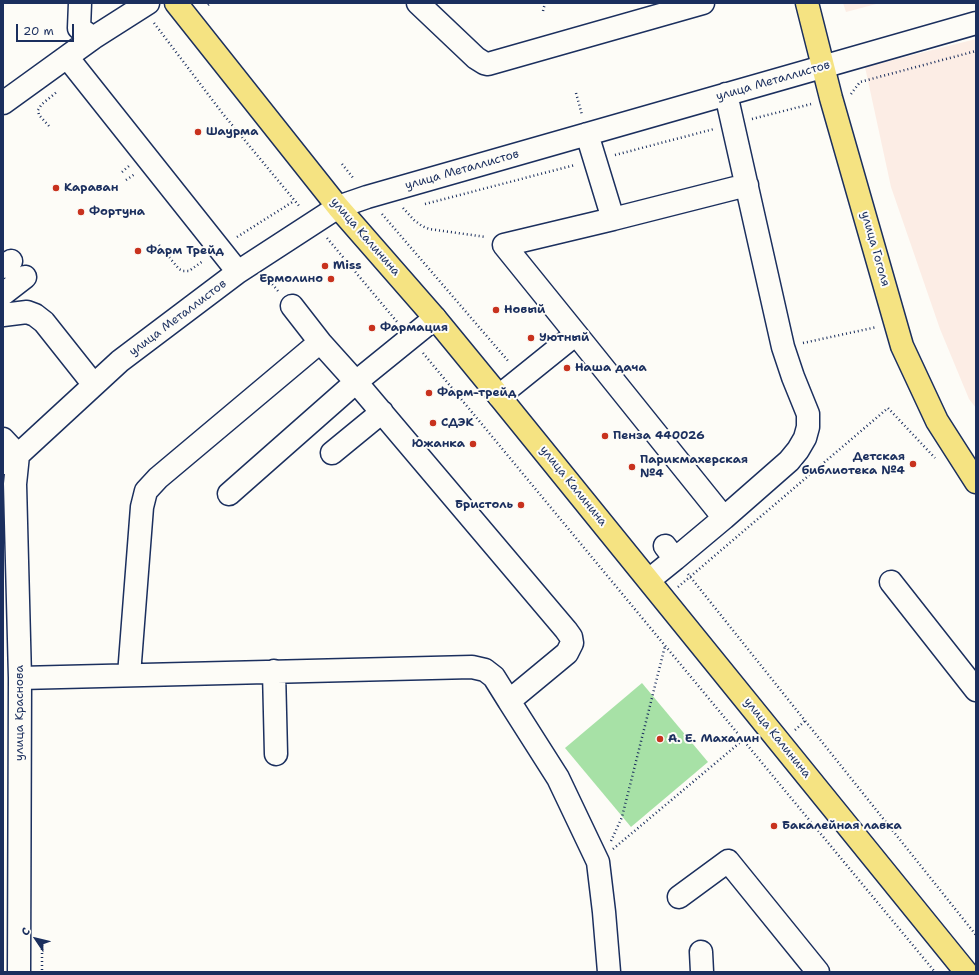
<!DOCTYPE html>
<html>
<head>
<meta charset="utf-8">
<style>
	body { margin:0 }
	#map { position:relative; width:979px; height:975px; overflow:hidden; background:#fdfcf7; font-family:"Shantell Sans",sans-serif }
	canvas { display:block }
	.frame { position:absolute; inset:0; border:4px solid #1b2f5e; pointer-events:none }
	.north { position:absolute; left:16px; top:919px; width:40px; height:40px; -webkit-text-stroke:3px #fdfcf7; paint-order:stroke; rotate:305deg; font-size:11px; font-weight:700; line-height:16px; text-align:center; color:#1b2f5e }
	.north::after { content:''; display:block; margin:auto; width:14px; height:18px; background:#1b2f5e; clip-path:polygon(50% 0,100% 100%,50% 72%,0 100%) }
	.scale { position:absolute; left:16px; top:24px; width:58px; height:18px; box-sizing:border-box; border:2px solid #1b2f5e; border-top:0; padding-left:5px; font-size:12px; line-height:14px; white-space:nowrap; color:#1b2f5e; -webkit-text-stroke:3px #fdfcf7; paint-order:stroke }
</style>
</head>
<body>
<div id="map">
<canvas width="979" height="975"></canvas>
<div class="frame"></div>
<div class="north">С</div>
<div class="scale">20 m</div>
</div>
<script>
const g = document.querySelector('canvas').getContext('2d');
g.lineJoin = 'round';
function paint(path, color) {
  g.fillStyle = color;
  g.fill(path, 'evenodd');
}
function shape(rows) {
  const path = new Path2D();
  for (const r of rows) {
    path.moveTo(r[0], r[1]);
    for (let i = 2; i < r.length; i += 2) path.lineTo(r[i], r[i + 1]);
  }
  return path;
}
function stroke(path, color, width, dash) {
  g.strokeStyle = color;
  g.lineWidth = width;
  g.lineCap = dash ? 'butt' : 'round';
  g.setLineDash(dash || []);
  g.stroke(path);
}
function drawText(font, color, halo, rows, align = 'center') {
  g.font = font + ' "Shantell Sans",sans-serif';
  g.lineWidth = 4;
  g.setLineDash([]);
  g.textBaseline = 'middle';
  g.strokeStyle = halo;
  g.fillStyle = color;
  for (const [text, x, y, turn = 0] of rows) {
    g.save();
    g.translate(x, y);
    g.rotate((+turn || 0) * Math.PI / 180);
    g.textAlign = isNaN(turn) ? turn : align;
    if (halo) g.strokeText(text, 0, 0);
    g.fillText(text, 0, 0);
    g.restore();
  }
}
paint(shape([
	[843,3,880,3,846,12],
	[976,39,976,408,969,399,940,329,891,187,865,67]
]), '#fcede5');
paint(shape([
	[642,683,708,762,631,827,565,748]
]), '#a7e1a6');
const minor = shape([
	[80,3,79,28,93,38],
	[418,3,476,58,484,63,488,64,703,3],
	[67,57,238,272],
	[3,103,93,38,148,3],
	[587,134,613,219,747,185],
	[3,267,11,261],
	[3,294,25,277],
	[3,315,27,312,35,315,44,322,94,385],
	[576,334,724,518],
	[499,396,576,334,504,245,613,219],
	[3,439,18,455],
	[332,453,382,412],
	[18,455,15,484,20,678,19,972],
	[3,463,18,455,120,361,238,272,338,207,367,197,976,23],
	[229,494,356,382,435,318],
	[675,559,724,518,789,461,798,450,805,438,808,427,808,414,793,377,783,347,726,94],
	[649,580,675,559,665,546],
	[891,582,976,690],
	[274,671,276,754],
	[129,675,142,507,146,491,158,478,320,342,292,306],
	[20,678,472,667,485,670,494,677,509,701,567,653,572,643,571,637,566,630,356,382,320,342],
	[509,701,558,778,598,862,604,912,609,972],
	[679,897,728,861,818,972],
	[701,952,702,972]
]);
const major = shape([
	[176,3,338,207,435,318,499,396,966,972],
	[807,3,831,98,902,346,937,421,976,482]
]);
stroke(minor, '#1b2f5e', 25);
stroke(major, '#1b2f5e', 25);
stroke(shape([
	[208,5,210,3],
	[543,11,545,3],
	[154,23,223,114,300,207],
	[576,93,582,115],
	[851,94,860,82,976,51],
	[752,119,811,104],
	[49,126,39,115,38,110,42,104,58,91],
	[615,155,714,129],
	[342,164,354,179],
	[122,172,129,166],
	[126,180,135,174],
	[425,204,575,165],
	[403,208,414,220,422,226,429,229,486,237],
	[382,214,509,362],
	[237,237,294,201],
	[327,238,398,323],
	[159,245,179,269,183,271,189,271,203,261],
	[267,278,278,291],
	[803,343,877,327],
	[423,353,935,972],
	[688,574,976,935],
	[678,587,888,408,935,458],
	[795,730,805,721],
	[611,841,622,817,665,646],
	[613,849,743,740],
	[42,945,42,972]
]), '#1b2f5e', 2.5, [1, 3]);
stroke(minor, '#fdfcf7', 22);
stroke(major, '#f5e382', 22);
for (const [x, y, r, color] of [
	[198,132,4,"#c8321e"],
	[56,188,4,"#c8321e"],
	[81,212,4,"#c8321e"],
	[138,251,4,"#c8321e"],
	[325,266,4,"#c8321e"],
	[331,279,4,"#c8321e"],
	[496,310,4,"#c8321e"],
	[372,328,4,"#c8321e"],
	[531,338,4,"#c8321e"],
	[567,368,4,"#c8321e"],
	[429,393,4,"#c8321e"],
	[433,423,4,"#c8321e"],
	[605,436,4,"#c8321e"],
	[473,444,4,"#c8321e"],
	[913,464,4,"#c8321e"],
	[632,467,4,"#c8321e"],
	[521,505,4,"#c8321e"],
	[660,739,4,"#c8321e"],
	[774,826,4,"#c8321e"]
]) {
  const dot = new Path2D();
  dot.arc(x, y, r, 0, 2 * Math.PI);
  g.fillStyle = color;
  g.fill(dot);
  stroke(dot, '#fdfcf7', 1.5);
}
drawText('12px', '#1b2f5e', '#fdfcf7', [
	["улица Металлистов",773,81,-16],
	["улица Металлистов",462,170,-16],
	["улица Калинина",365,237,49],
	["улица Гоголя",875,249,74],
	["улица Металлистов",178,318,-37],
	["улица Калинина",573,486,51],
	["улица Краснова",20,713,-90],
	["улица Калинина",777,738,51]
]);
drawText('bold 12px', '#1b2f5e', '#fdfcf7', [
	["Шаурма",206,132],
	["Караван",64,188],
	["Фортуна",89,212],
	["Фарм Трейд",146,251],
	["Miss",333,266],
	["Ермолино",323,279,"right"],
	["Новый",504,310],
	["Фармация",380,328],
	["Уютный",539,338],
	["Наша дача",575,368],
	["Фарм-трейд",437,393],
	["СДЭК",441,423],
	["Пенза 440026",613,436],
	["Южанка",465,444,"right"],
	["Детская",905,457,"right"],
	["библиотека №4",905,471,"right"],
	["Парикмахерская",640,460],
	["№4",640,474],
	["Бристоль",513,505,"right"],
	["А. Е. Махалин",668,739],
	["Бакалейная лавка",782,826]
], 'left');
</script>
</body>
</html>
